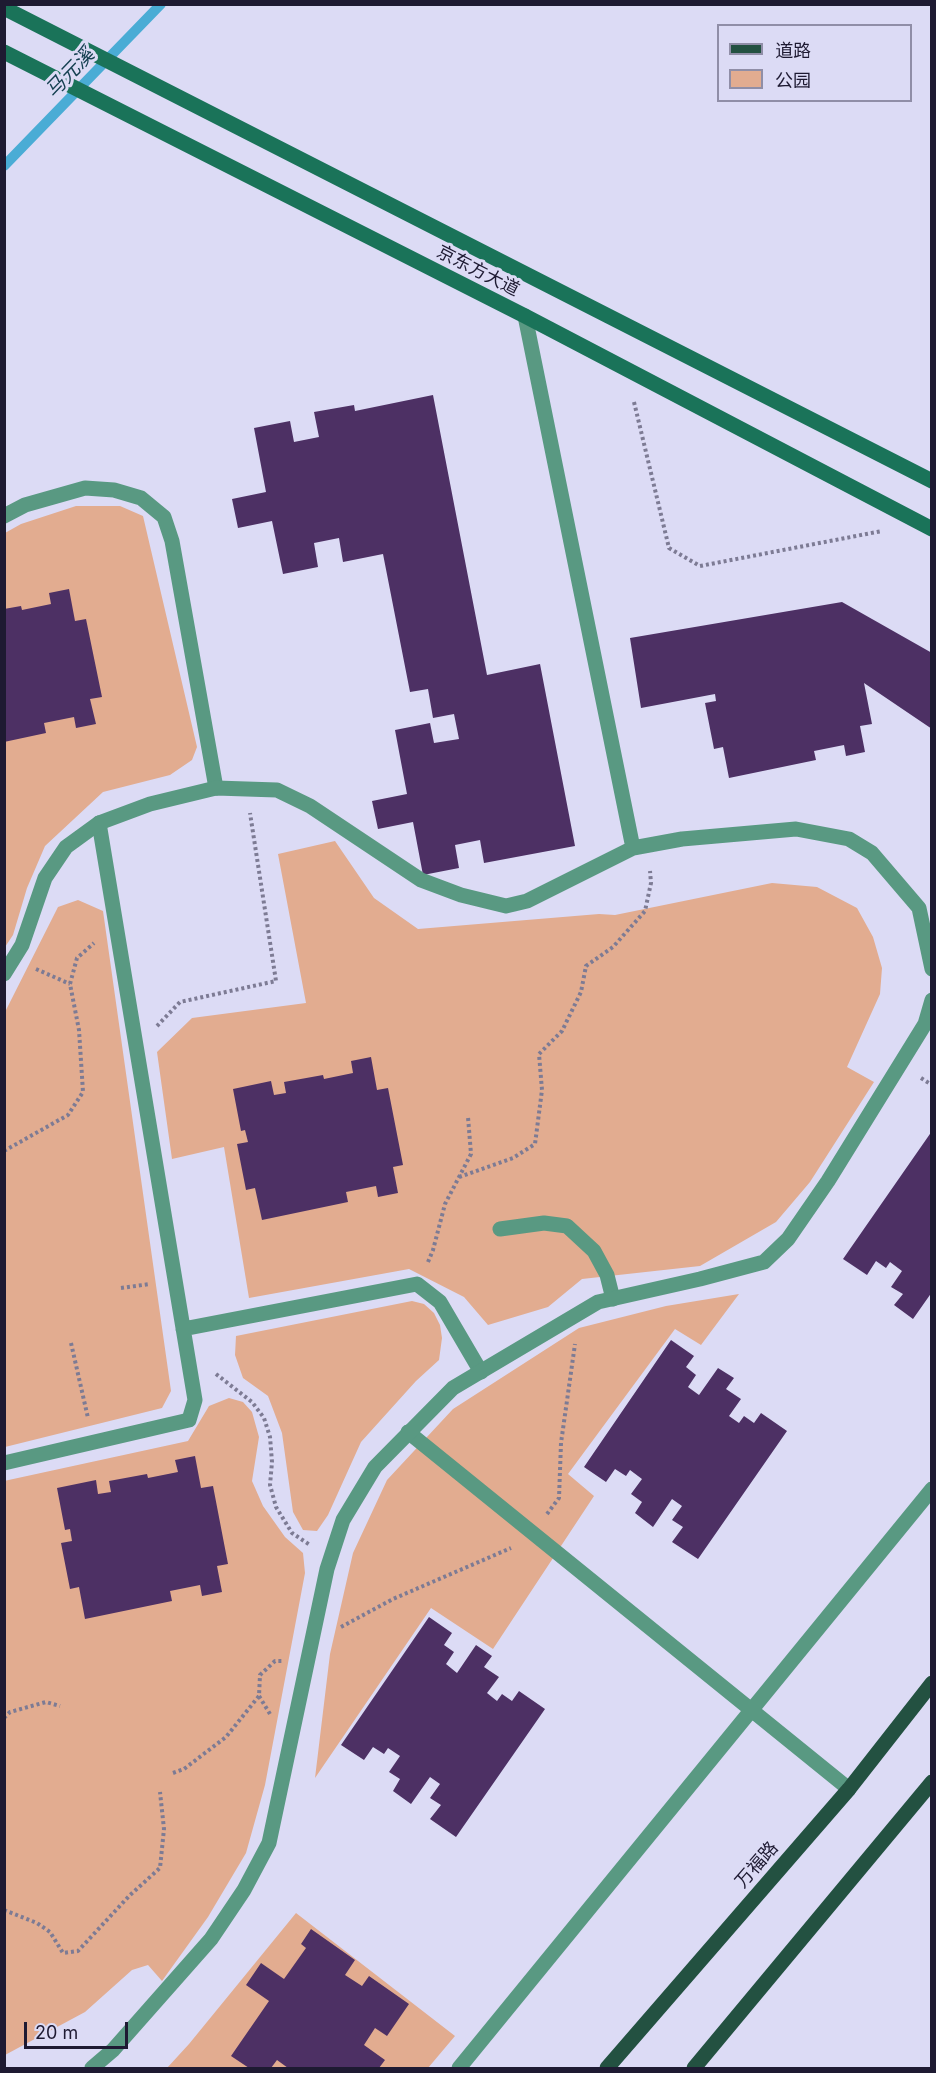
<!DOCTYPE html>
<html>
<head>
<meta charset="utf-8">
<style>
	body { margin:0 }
	#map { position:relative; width:936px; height:2073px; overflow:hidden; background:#dcdbf5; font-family:Inter,"Noto Sans SC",sans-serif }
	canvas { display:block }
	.frame { position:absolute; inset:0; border:6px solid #1e1a32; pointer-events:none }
	.legend { position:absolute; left:717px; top:24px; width:195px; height:78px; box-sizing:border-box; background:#dcdbf5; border:2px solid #908ea7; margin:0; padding:8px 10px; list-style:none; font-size:18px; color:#1e1a32 }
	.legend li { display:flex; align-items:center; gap:12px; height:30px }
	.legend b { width:30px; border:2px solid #908ea7 }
	.scale { position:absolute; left:24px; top:2022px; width:104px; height:27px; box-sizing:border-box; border:3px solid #1e1a32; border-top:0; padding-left:8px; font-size:18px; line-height:21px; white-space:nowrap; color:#1e1a32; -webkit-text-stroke:4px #dcdbf5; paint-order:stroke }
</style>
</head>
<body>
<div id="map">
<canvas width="936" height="2073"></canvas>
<div class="frame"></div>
<ul class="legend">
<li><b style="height:8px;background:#235141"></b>道路</li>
<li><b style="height:16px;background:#e2ac90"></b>公园</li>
</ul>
<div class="scale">20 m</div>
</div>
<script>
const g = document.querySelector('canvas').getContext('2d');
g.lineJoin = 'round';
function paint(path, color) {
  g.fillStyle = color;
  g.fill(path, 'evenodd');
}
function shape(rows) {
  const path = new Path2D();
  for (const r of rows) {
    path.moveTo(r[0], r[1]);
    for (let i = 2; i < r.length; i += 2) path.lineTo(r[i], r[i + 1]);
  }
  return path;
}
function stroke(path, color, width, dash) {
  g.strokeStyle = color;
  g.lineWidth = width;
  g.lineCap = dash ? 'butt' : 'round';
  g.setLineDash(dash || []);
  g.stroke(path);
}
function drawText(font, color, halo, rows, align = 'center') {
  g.font = font + ' Inter,"Noto Sans SC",sans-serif';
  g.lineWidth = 6;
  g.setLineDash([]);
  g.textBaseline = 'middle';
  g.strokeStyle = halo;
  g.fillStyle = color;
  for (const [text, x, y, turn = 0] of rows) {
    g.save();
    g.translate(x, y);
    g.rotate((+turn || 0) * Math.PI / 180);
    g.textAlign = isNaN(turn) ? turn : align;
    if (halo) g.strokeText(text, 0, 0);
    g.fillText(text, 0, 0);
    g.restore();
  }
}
paint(shape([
	[76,506,120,506,143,516,197,747,192,760,170,775,103,792,45,846,27,888,13,935,5,947,5,533,21,524],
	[335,841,374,898,418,929,599,914,615,915,772,883,817,887,857,908,873,937,882,968,880,994,847,1067,874,1082,810,1182,776,1222,700,1266,582,1279,548,1307,488,1325,464,1297,409,1269,249,1298,224,1147,172,1159,157,1052,192,1018,306,1003,278,854],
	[78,900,103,911,171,1391,162,1408,5,1447,5,1012,58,907],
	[739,1294,701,1345,675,1329,568,1474,594,1496,493,1649,431,1608,315,1778,330,1654,353,1553,387,1480,453,1409,579,1328,666,1306],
	[412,1301,424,1304,434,1313,440,1325,442,1338,439,1360,416,1381,361,1442,328,1515,317,1531,303,1530,293,1512,282,1433,268,1396,243,1378,235,1355,236,1336],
	[229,1398,243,1402,252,1412,259,1437,252,1481,263,1506,285,1537,303,1553,305,1573,265,1785,246,1853,208,1917,162,1981,148,1965,132,1970,85,2012,5,2055,4,1481,188,1441,209,1406],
	[296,1913,455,2036,428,2068,167,2068,189,2044]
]), '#e2ac90');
stroke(shape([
	[4,166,161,4]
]), '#4aacd5', 10);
paint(shape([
	[433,395,487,675,540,664,575,846,484,863,480,840,455,845,459,868,423,875,413,822,378,829,372,801,407,794,395,730,430,723,434,743,459,739,454,714,433,718,428,689,410,692,383,554,343,562,339,538,314,543,318,567,283,574,272,521,238,528,232,499,266,492,254,428,290,421,294,442,319,437,314,412,354,405,355,411],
	[69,589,75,621,86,619,102,697,90,699,96,724,76,728,74,717,44,723,46,733,4,742,4,609,21,606,22,610,51,604,49,593],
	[842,602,932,653,932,729,864,683,872,724,860,726,865,752,846,756,844,745,814,751,816,760,729,778,723,747,714,749,705,703,716,701,715,694,641,708,630,638],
	[371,1057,377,1090,388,1088,403,1165,393,1167,398,1193,378,1197,376,1186,346,1192,348,1202,262,1220,255,1188,246,1190,237,1144,248,1142,245,1130,241,1131,233,1089,271,1081,274,1095,286,1093,284,1082,323,1075,324,1079,353,1073,351,1061],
	[932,1131,932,1292,913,1319,894,1305,903,1294,891,1287,902,1271,890,1262,886,1268,876,1261,867,1275,843,1259],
	[671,1340,694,1356,686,1367,696,1375,688,1387,699,1395,718,1368,734,1378,726,1389,741,1399,729,1416,739,1423,744,1416,754,1423,761,1413,787,1431,698,1559,672,1542,683,1527,672,1520,682,1506,672,1499,653,1527,635,1513,642,1502,631,1494,642,1479,630,1470,626,1476,615,1469,606,1482,584,1467],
	[195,1456,201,1488,213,1486,228,1564,217,1566,222,1592,202,1596,200,1585,170,1591,172,1601,85,1619,79,1587,70,1589,61,1543,72,1541,70,1529,65,1530,57,1488,96,1480,98,1494,111,1492,109,1481,147,1474,148,1478,178,1472,175,1460],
	[429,1617,452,1633,444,1645,454,1652,446,1664,457,1673,476,1645,492,1656,484,1667,499,1677,487,1693,497,1701,502,1694,512,1701,519,1691,545,1709,456,1837,430,1819,441,1805,430,1798,440,1784,430,1777,411,1804,393,1791,400,1779,389,1772,400,1756,388,1748,384,1754,373,1747,364,1760,341,1745],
	[311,1929,355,1960,345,1975,362,1986,369,1976,409,2004,387,2036,375,2028,364,2045,385,2060,379,2068,288,2068,277,2060,271,2068,249,2068,231,2056,269,2001,246,1985,261,1963,284,1979,306,1948,301,1944]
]), '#4d3064');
stroke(shape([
	[634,402,669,548,700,566,882,531],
	[36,969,70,984],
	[157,1026,180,1002,276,981,250,813],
	[921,1078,932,1085],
	[4,1151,68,1115,83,1092,79,1030,70,984,77,958,94,943],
	[459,1177,513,1158,535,1144,542,1090,539,1054,562,1031,581,992,586,966,613,947,645,911,651,883,650,871],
	[428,1262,433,1250,445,1204,471,1154,468,1117],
	[121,1288,150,1284],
	[71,1343,88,1418],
	[216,1374,252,1402,264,1418,270,1437,272,1462,270,1485,276,1507,292,1533,310,1545],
	[547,1514,559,1498,561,1443,575,1344],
	[341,1627,393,1599,511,1548],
	[270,1714,259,1696,260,1675,275,1661,283,1661],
	[4,1718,10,1712,46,1702,60,1706],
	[173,1773,184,1769,226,1737,259,1696],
	[4,1910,37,1923,50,1932,63,1953,78,1951,130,1895,160,1868,164,1829,160,1792]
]), '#7d7b94', 4, [3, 3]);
stroke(shape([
	[4,516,25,505,85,488,114,490,141,498,164,517,172,541,216,788],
	[500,1229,544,1223,567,1226,594,1251,607,1275,613,1299],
	[183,1329,417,1284,440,1302,481,1372],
	[408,1432,849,1789],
	[4,1463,189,1420,195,1400,99,823],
	[459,2068,932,1489]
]), '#599982', 15);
stroke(shape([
	[525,316,633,848],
	[4,974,22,945,45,878,66,847,99,823,150,804,216,788,277,790,310,806,421,880,461,895,506,906,527,901,633,848,682,839,796,829,849,839,872,853,919,908,932,969],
	[92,2068,113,2050,211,1939,244,1890,269,1843,327,1569,343,1520,375,1467,453,1388,598,1302,700,1279,764,1262,788,1239,828,1181,925,1024,932,1000]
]), '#599982', 15);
stroke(shape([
	[4,8,932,481],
	[4,52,525,316,932,529]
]), '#1a7359', 15);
stroke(shape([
	[607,2068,849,1789,932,1683],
	[694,2068,932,1782]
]), '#235141', 15);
drawText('18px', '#1e1a32', '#dcdbf5', [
	["京东方大道",478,271,27],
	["万福路",757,1865,-49]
]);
drawText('italic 20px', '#154051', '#dcdbf5', [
	["马元溪",70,73,-46]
]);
</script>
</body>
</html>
